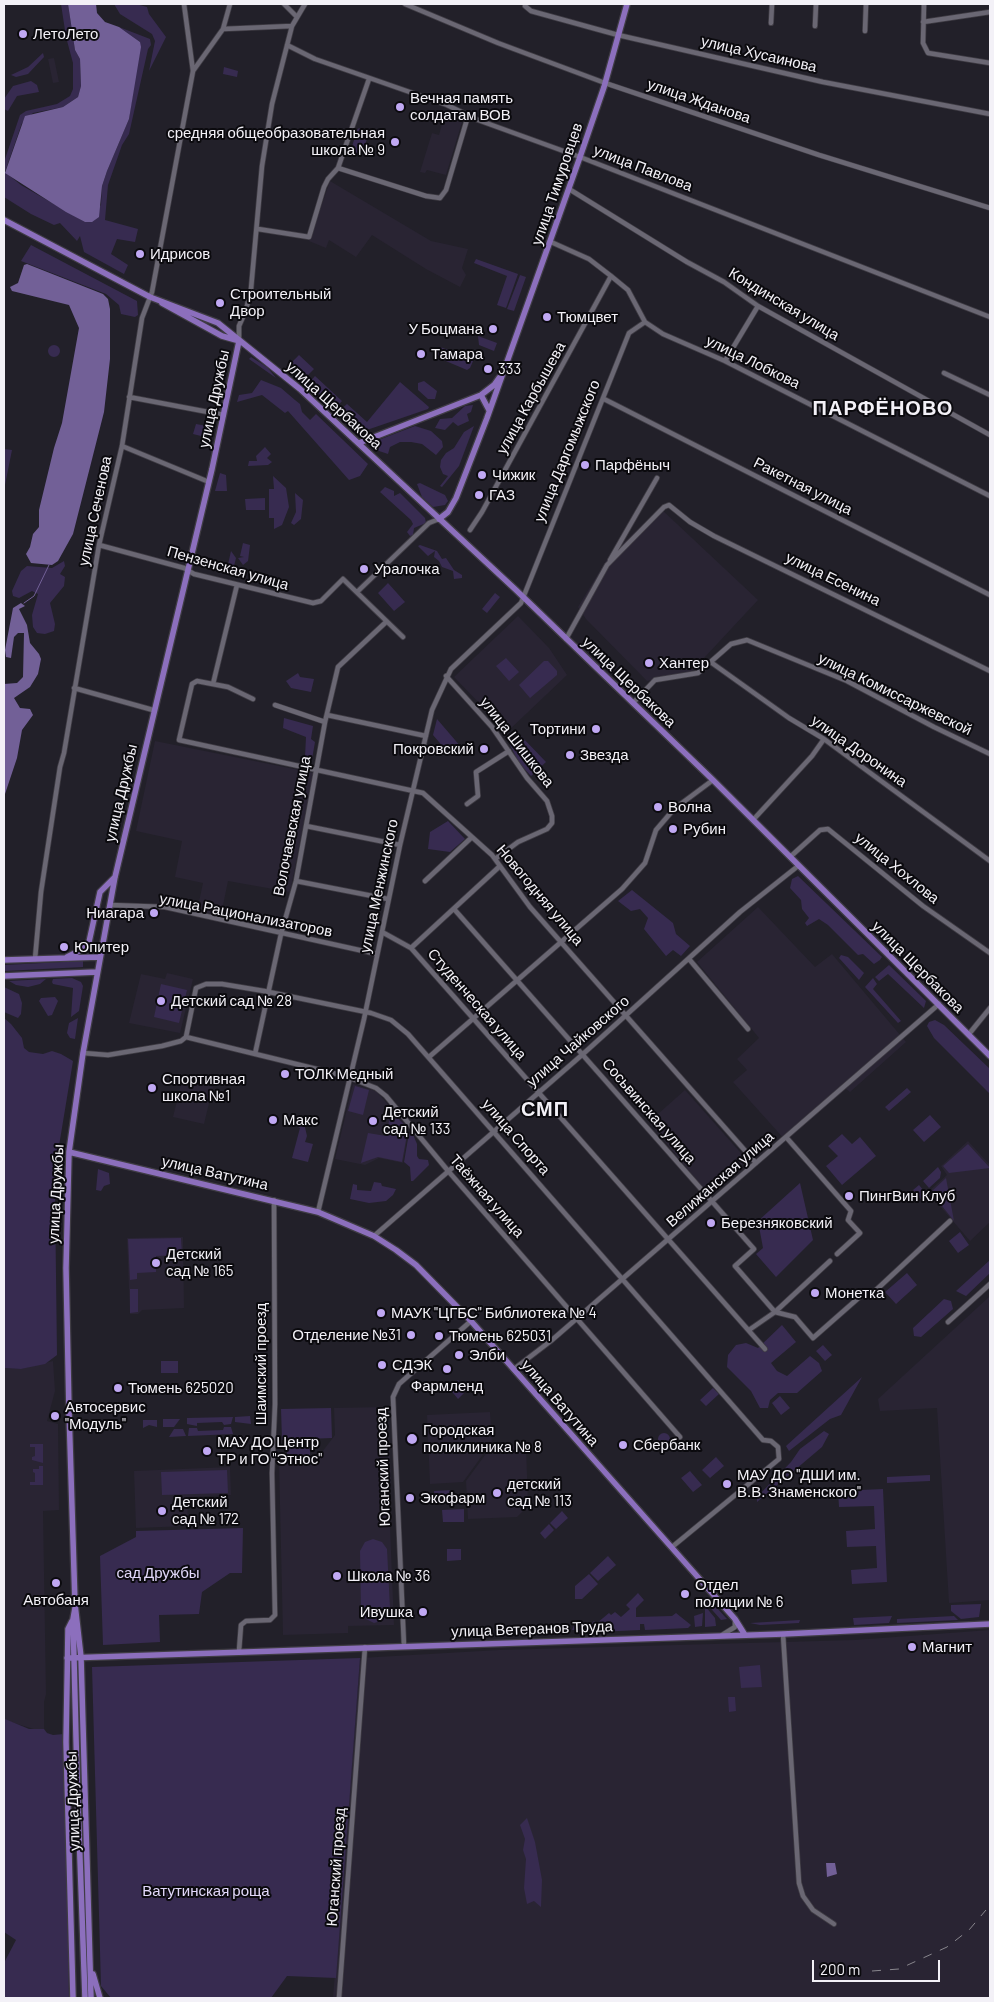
<!DOCTYPE html>
<html>
<head>
<meta charset="utf-8">
<style>
	body { margin:0 }
	#map { position:relative; width:994px; height:2002px; overflow:hidden; background:#222029; font-family:Barlow,sans-serif }
	canvas { display:block }
	.frame { position:absolute; inset:0; border:5px solid #f3f1f7; pointer-events:none }
	.scale { position:absolute; left:812px; top:1960px; width:128px; height:22px; box-sizing:border-box; border:2px solid #f3f1f7; border-top:0; padding-left:6px; font-size:15px; line-height:18px; white-space:nowrap; color:#f3f1f7; -webkit-text-stroke:4px #0b0a0e; paint-order:stroke }
</style>
</head>
<body>
<div id="map">
<canvas width="994" height="2002"></canvas>
<div class="frame"></div>
<div class="scale">200 m</div>
</div>
<script>
const g = document.querySelector('canvas').getContext('2d');
g.lineJoin = 'round';
function paint(path, color) {
  g.fillStyle = color;
  g.fill(path, 'evenodd');
}
function shape(rows) {
  const path = new Path2D();
  for (const r of rows) {
    if (r.length === 3) {
      path.moveTo(r[0] + r[2], r[1]);
      path.arc(r[0], r[1], r[2], 0, 2 * Math.PI);
      continue;
    }
    path.moveTo(r[0], r[1]);
    for (let i = 2; i < r.length; i += 2) path.lineTo(r[i], r[i + 1]);
  }
  return path;
}
function stroke(path, color, width, dash) {
  g.strokeStyle = color;
  g.lineWidth = width;
  g.lineCap = dash ? 'butt' : 'round';
  g.setLineDash(dash || []);
  g.stroke(path);
}
function drawText(font, color, halo, rows, align = 'center') {
  g.font = font + ' Barlow,sans-serif';
  g.lineWidth = 4;
  g.setLineDash([]);
  g.textBaseline = 'middle';
  g.strokeStyle = halo;
  g.fillStyle = color;
  for (const [text, x, y, turn = 0] of rows) {
    g.save();
    g.translate(x, y);
    g.rotate((+turn || 0) * Math.PI / 180);
    g.textAlign = isNaN(turn) ? turn : align;
    if (halo) g.strokeText(text, 0, 0);
    g.fillText(text, 0, 0);
    g.restore();
  }
}
paint(shape([
	[54,58,59,82,53,83,48,59],
	[444,117,462,122,446,175,427,170,425,173,420,172,432,133,439,135],
	[330,181,431,241,468,249,462,268,466,275,460,287,426,269,372,235,356,257,329,240,326,248,309,241],
	[660,508,758,600,691,672,647,681,586,619,578,607,607,559],
	[518,616,549,648,567,675,507,732,454,677],
	[155,741,314,773,290,892,228,881,221,915,197,911,203,883,175,877,182,841,136,831],
	[758,907,815,967,832,954,906,1042,850,1092,846,1089,786,1141,733,1082,747,1070,737,1059,759,1038,697,962],
	[167,973,193,979,180,1033,129,1023,141,974,165,979],
	[182,1080,213,1087,204,1124,173,1117],
	[353,1084,376,1091,409,1128,403,1163,379,1158,365,1165,335,1159],
	[685,1090,747,1160,708,1194,649,1122],
	[968,1141,990,1165,990,1222,970,1241,928,1192,947,1175,941,1166],
	[183,1237,184,1308,142,1310,138,1314,130,1314,127,1238],
	[990,1296,990,1600,949,1603,937,1408,880,1411,878,1399],
	[53,1361,55,1391,47,1421,58,1424,59,1510,43,1511,46,1694,44,1702,44,1729,37,1730,4,1720,4,1368,21,1369],
	[387,1407,391,1479,389,1502,394,1625,348,1626,348,1633,283,1635,279,1461,316,1460,335,1435,334,1408],
	[490,1412,492,1442,463,1482,430,1484,427,1415],
	[526,1445,528,1506,517,1517,468,1519,466,1481,491,1447],
	[230,1467,231,1495,187,1497,188,1526,136,1528,134,1471],
	[990,1630,990,1998,333,1998,360,1658,499,1650,855,1640]
]), '#292433');
paint(shape([
	[61,4,68,4,75,50,80,59,81,86,78,97,63,107,33,113,22,123,5,172,21,185,85,222,101,205,102,186,107,171,129,119,140,42,119,27,150,39,151,45,148,49,129,134,122,145,108,185,105,220,138,229,135,242,117,239,111,254,128,265,124,274,84,252,80,236,77,241,60,223,54,225,31,214,4,197,4,162,20,115,26,111,57,104,70,96,73,89,73,63,66,37],
	[114,4,136,4,147,7,149,14,166,37,149,71,155,41,152,34,120,14],
	[43,53,44,57,28,74,16,77,11,75,28,67],
	[224,67,238,71,237,77,223,74],
	[31,81,37,85,39,92,17,96,8,111,4,109,4,99,13,86],
	[359,128,366,130,368,134,363,154,360,155,352,153,351,150,357,130],
	[31,245,137,301,138,315,135,317,121,314,119,305,106,294,21,261],
	[476,259,518,274,506,308,497,305,507,276,474,263],
	[520,275,526,277,514,311,507,309],
	[478,336,497,343,494,351,479,345],
	[54,351,6],
	[440,347,474,359,470,368,467,370,434,356],
	[299,355,314,369,303,380,288,366],
	[251,357,267,367,276,378,249,359],
	[315,376,342,401,335,409,308,384],
	[261,380,281,388,295,400,300,404,302,412,310,420,316,414,368,464,360,476,349,480,288,411,285,413,262,395,237,402,239,395,252,393],
	[424,381,437,391,435,399,428,399,418,390,418,383],
	[400,382,429,407,428,409,361,432,338,412,347,404,367,422],
	[473,405,471,412,467,414,469,421,458,426,453,422,445,430,435,428,440,419,452,418,465,406],
	[196,424,207,426,205,437,193,434],
	[415,426,431,431,442,441,443,447,436,455,422,444,411,442,400,442,390,447,388,454,376,450,377,442,381,439],
	[474,426,459,466,442,487,440,486,448,476,443,474,440,467,441,460,446,453,454,448,464,432],
	[265,447,271,454,267,458,272,462,268,465,248,466,249,461,257,461,256,456],
	[4,449,12,450,4,490],
	[220,473,226,475,227,491,215,491],
	[273,476,286,488,289,507,282,525,274,529,274,518,269,518,269,489,274,489],
	[420,483,445,495,448,501,445,505,433,507,422,497,417,484],
	[385,487,394,491,394,496,400,493,425,518,426,523,414,528,413,535,410,536,407,532,413,524,411,520,380,492],
	[295,493,303,500,301,519,294,525,291,523,296,512],
	[265,498,265,510,246,510,245,499],
	[243,543,250,545,248,561,243,565,238,558,244,557,240,556],
	[420,545,437,551,442,559,446,558,454,570,462,575,462,578,454,579,453,571,442,567,439,561,434,557,435,551,428,556,418,546],
	[231,551,236,558,233,570,227,569],
	[64,561,65,566,60,574,65,577,64,586,50,603,55,624,54,631,45,634,37,633,33,627,32,615,38,594,32,591,19,598,13,596,12,591,21,571,27,566,52,568],
	[388,583,405,602,394,611,378,593],
	[495,593,500,597,487,613,482,609],
	[506,658,519,672,509,681,496,666],
	[544,661,548,661,557,671,557,675,530,698,519,685],
	[298,673,300,677,314,679,311,692,291,688,286,681],
	[284,718,313,726,311,739,315,742,312,759,305,757,306,737,283,728],
	[437,719,461,747,451,756,433,735],
	[521,736,546,762,531,776,519,763,510,745],
	[448,821,465,839,450,852,428,849,430,832],
	[798,876,882,957,880,960,874,964,863,954,858,955,828,925,819,919,807,926,805,923,809,918,802,909,801,900,790,888,792,879],
	[632,890,673,923,676,934,690,946,681,956,673,950,666,956,644,929,648,918,640,909,631,911,618,901],
	[841,955,848,957,864,973,859,980,839,958],
	[83,961,83,967,4,971,4,965],
	[889,965,926,1001,924,1008,888,974,879,981,875,977],
	[72,978,81,982,83,986,79,1011,71,1017,73,988,53,984,52,982,53,979],
	[873,978,877,984,873,989,901,1021,898,1023,865,987],
	[46,979,40,984,28,987,16,985,9,981],
	[161,984,187,990,179,1023,154,1017],
	[4,987,19,994,22,1003,21,1014,18,1018,4,1012],
	[55,997,58,1001,52,1015,48,1016,39,1001,41,998],
	[4,1018,11,1024,22,1038,24,1048,29,1052,43,1054,52,1051,61,1054,73,1061,58,1152,55,1196,57,1355,45,1364,21,1369,4,1368],
	[78,1018,75,1039,70,1038,67,1033,69,1023],
	[935,1020,944,1025,990,1069,990,1094,934,1038,927,1026,929,1022],
	[355,1086,369,1090,363,1115,348,1111],
	[907,1088,911,1092,889,1111,885,1107],
	[391,1111,408,1129,402,1162,378,1157,361,1163,368,1133,386,1136],
	[930,1115,941,1127,924,1142,913,1130],
	[297,1122,304,1123,307,1136,305,1142,313,1144,308,1162,292,1158,300,1128,296,1126],
	[412,1132,417,1144,417,1156,419,1159,428,1160,429,1165,413,1181,411,1181,410,1167,404,1162,409,1133],
	[842,1134,852,1144,860,1137,876,1156,842,1185,826,1166,838,1156,828,1146],
	[968,1144,990,1168,949,1173,943,1166],
	[938,1167,941,1172,940,1178,929,1188,923,1181],
	[98,1169,109,1173,110,1184,104,1186,101,1191,96,1190],
	[946,1178,954,1221,931,1192],
	[374,1182,381,1183,382,1186,396,1189,393,1195,386,1201,369,1203,350,1199,353,1184,357,1185,357,1190,371,1191],
	[800,1183,813,1240,776,1277,756,1254,763,1248,758,1221],
	[919,1185,930,1198,924,1203,913,1190],
	[960,1232,969,1245,958,1253,949,1241],
	[181,1238,182,1255,156,1256,156,1272,137,1273,137,1279,130,1280,128,1239],
	[990,1260,990,1273,966,1296,956,1291],
	[907,1273,917,1285,896,1304,885,1292],
	[138,1289,138,1312,130,1313,130,1289],
	[944,1299,951,1301,953,1309,921,1337,914,1336,913,1328],
	[782,1325,796,1342,771,1363,777,1371,787,1376,810,1356,819,1363,822,1371,797,1393,778,1393,770,1400,768,1408,760,1408,751,1391,727,1367,728,1355,736,1345,746,1343,758,1348],
	[823,1345,832,1355,825,1361,816,1351],
	[161,1361,178,1361,178,1373,161,1373],
	[862,1377,841,1415,830,1419,789,1451,786,1446],
	[458,1380,467,1390,458,1399,449,1388],
	[713,1388,719,1394,706,1406,700,1400],
	[780,1396,790,1408,781,1415,772,1403],
	[331,1408,332,1438,282,1440,281,1409],
	[250,1416,251,1424,235,1422,235,1417],
	[233,1417,231,1424,224,1425,222,1422,197,1423,197,1426,187,1424,187,1418],
	[163,1419,180,1419,174,1427,163,1427],
	[143,1420,157,1420,157,1427,149,1425,143,1428],
	[224,1427,231,1427,233,1434,188,1436,189,1428,197,1428,198,1431,223,1430],
	[174,1429,183,1429,186,1436,169,1437],
	[824,1431,829,1434,822,1447,757,1502,757,1497,791,1462,800,1449],
	[664,1439,6],
	[287,1442,310,1442,310,1456,287,1457],
	[30,1444,43,1444,43,1463,32,1460,32,1457,35,1456,35,1447,30,1447],
	[716,1457,724,1466,710,1478,702,1470],
	[39,1466,43,1466,43,1485,30,1485,30,1482,35,1482,35,1473,33,1472,33,1469,39,1469],
	[227,1470,228,1493,162,1495,161,1472],
	[690,1471,702,1485,693,1492,681,1478],
	[930,1475,930,1481,887,1483,887,1477],
	[883,1489,887,1582,852,1584,851,1570,877,1568,876,1546,847,1547,846,1531,875,1529,874,1506,839,1507,838,1491],
	[452,1490,453,1500,435,1501,434,1491],
	[464,1509,464,1522,443,1522,442,1510],
	[562,1511,568,1518,556,1529,550,1523],
	[549,1524,554,1530,545,1539,540,1533],
	[243,1528,242,1573,230,1573,202,1592,199,1614,159,1615,160,1642,103,1645,100,1556,136,1537,136,1531],
	[373,1539,382,1542,387,1549,390,1608,384,1620,374,1623,366,1619,361,1611,360,1551,365,1542],
	[447,1549,461,1549,461,1560,447,1561],
	[608,1556,616,1565,598,1581,590,1573],
	[589,1574,598,1584,582,1599,575,1599,575,1586],
	[638,1593,644,1600,636,1608,636,1617,672,1616,676,1613,691,1625,688,1628,645,1630,644,1624,640,1624,640,1630,576,1633,575,1630,572,1630,574,1625,591,1624,594,1621,597,1623,609,1613,611,1615,615,1612,621,1617,630,1609,626,1605],
	[707,1597,727,1619,721,1620,706,1603],
	[981,1604,979,1617,961,1619,951,1611,951,1605],
	[705,1606,715,1618,716,1626,705,1627],
	[703,1613,702,1626,695,1627,694,1616],
	[892,1616,889,1623,854,1625,853,1618],
	[954,1616,958,1620,897,1623,897,1619],
	[800,1620,799,1623,760,1625,750,1623],
	[360,1658,336,1978,287,1976,271,1998,111,1998,101,1986,92,1667],
	[760,1665,762,1687,741,1688,739,1667],
	[728,1697,735,1697,736,1711,729,1712],
	[5,1719,29,1729,44,1729,47,1733,53,1735,64,1734,69,1998,4,1998,4,1963,16,1940,4,1932],
	[527,1818,535,1842,542,1880,541,1907,534,1901,527,1904,524,1888,526,1859,523,1850,525,1839,520,1825]
]), '#372b50');
paint(shape([
	[68,4,96,4,97,13,105,22,119,27,140,42,141,47,129,119,107,171,102,186,99,217,92,222,85,222,66,212,5,173,25,116,63,107,78,97,81,86,80,59,75,50],
	[27,264,103,294,108,299,110,309,110,359,104,412,73,534,58,561,52,565,31,563,26,554,30,547,33,534,39,527,39,510,54,448,62,423,79,328,69,305,12,291,10,287,18,283,24,265],
	[21,603,25,606,19,609,27,625,30,643,39,654,41,659,38,674,30,687,14,698,20,708,30,709,33,715,22,730,17,758,4,797,4,684,17,683,23,677,24,633,18,633,14,637,11,658,6,657,5,650,13,608],
	[826,1863,835,1863,837,1874,827,1877]
]), '#726097');
stroke(shape([
	[24,603,34,596,49,565]
]), '#726097', 1);
const minor = shape([
	[184,4,193,71],
	[284,4,296,16],
	[405,4,498,43,605,83,819,155,990,208],
	[924,4,923,43,928,53,990,63],
	[525,6,531,11,618,35,823,82,990,114],
	[923,22,990,12],
	[771,23,772,4],
	[815,26,816,4],
	[223,29,292,26],
	[865,31,866,4],
	[287,45,315,59,447,105,478,120,580,157,990,317],
	[338,168,426,196,440,198,446,190,468,116],
	[569,189,687,262,724,282,758,306,990,435],
	[258,229,309,237,324,187,328,179,338,168,369,79],
	[551,242,589,259,611,276,628,290,645,322,663,334,725,361,990,496],
	[239,341,239,326,246,310,251,289,262,166,272,104,292,26,305,4],
	[725,361,758,306],
	[944,373,990,395],
	[129,397,224,415],
	[604,399,990,595],
	[122,446,209,482],
	[470,530,482,512,611,276],
	[99,545,184,568,194,574,313,603,321,601,343,579,403,637],
	[610,560,657,478],
	[357,592,429,523,439,519],
	[566,639,607,565,664,507,669,505,690,522,714,536,990,671],
	[712,663,789,718,824,739,990,861],
	[446,676,492,727,527,778,547,801,552,816,552,823,547,829,518,842,495,859],
	[213,684,237,585],
	[74,688,153,710],
	[253,699,228,687,197,681,192,684,179,740,423,793,492,855,530,907,756,1163],
	[633,703,655,680,698,673,731,644,747,640,847,681,934,727,990,754],
	[275,705,325,722],
	[327,715,426,736],
	[467,804,478,796,476,772,509,751],
	[753,820,812,756,824,739],
	[306,826,400,845],
	[790,857,820,830,828,829,923,906,990,953],
	[296,881,388,899],
	[425,881,472,837],
	[110,905,165,907,377,954],
	[454,909,754,1249,735,1266,775,1312,795,1317,813,1338,863,1294,875,1291,950,1221],
	[382,932,411,948,765,1349],
	[411,948,500,866],
	[35,959,41,892,60,767,64,753,99,545,122,446,142,318,152,292,193,71,223,29,230,4],
	[689,959,748,1029],
	[969,1034,990,1008],
	[186,1037,196,988,206,984,222,984,264,991,371,1013,391,1020,408,1034,763,1440,771,1441,778,1447,779,1459,672,1547],
	[83,1053,108,1055,162,1046,181,1041,186,1037,345,1076,376,1088,386,1096,449,1172,680,1437],
	[255,1054,281,934,296,881,325,722,338,667,386,622],
	[429,1057,622,889,645,863,656,830,674,809,713,780],
	[786,1137,851,1211,848,1220,860,1233,837,1254],
	[318,1212,364,1019,400,845,432,710,451,669,521,603,629,333,645,322],
	[374,1236,583,1054,740,912,798,866],
	[948,1322,990,1284],
	[749,1330,775,1312,830,1261],
	[514,1369,552,1340,939,1004],
	[783,1634,799,1883,803,1896,813,1910,834,1924],
	[722,1635,735,1627,735,1620],
	[404,1646,393,1397,399,1384,471,1321],
	[239,1651,241,1625,246,1621,270,1620,275,1615,272,1473,275,1404,274,1200],
	[339,1998,365,1647]
]);
const major = shape([
	[4,220,150,297,218,323,300,389,516,590,713,780,990,1056],
	[162,303,222,336,236,340],
	[481,395,489,410],
	[359,443,481,395,494,385,499,378],
	[439,519,448,512,456,498,487,418,580,157,604,87,627,4],
	[67,957,83,949,89,942,100,892,115,877],
	[4,960,99,957],
	[4,976,97,972],
	[69,1152,318,1212,374,1236,396,1250,416,1265,471,1321,735,1619,745,1635],
	[75,1608,73,1619,77,1776,85,1998],
	[72,1621,68,1629,66,1742,73,1998],
	[67,1658,783,1634,990,1624],
	[93,1974,100,1998],
	[91,1998,81,1657,75,1604,69,1411,66,1268,69,1152,83,1053,115,877,212,469,239,341]
]);
stroke(minor, '#3f3c44', 6);
stroke(major, '#3f3c44', 8);
stroke(minor, '#6a6773', 4.5);
stroke(major, '#8c6fbd', 5.5);
stroke(shape([
	[872,1971,899,1969,947,1947,969,1930,986,1910]
]), '#89878e', 1, [9, 9]);
for (const [x, y, r, color] of [
	[23,34,5,"#c0a8f3"],
	[400,107,5,"#c0a8f3"],
	[395,142,5,"#c0a8f3"],
	[140,254,5,"#c0a8f3"],
	[220,303,5,"#c0a8f3"],
	[547,317,5,"#c0a8f3"],
	[493,329,5,"#c0a8f3"],
	[421,354,5,"#c0a8f3"],
	[488,369,5,"#c0a8f3"],
	[585,465,5,"#c0a8f3"],
	[482,475,5,"#c0a8f3"],
	[479,495,5,"#c0a8f3"],
	[364,569,5,"#c0a8f3"],
	[649,663,5,"#c0a8f3"],
	[596,729,5,"#c0a8f3"],
	[484,749,5,"#c0a8f3"],
	[570,755,5,"#c0a8f3"],
	[658,807,5,"#c0a8f3"],
	[673,829,5,"#c0a8f3"],
	[154,913,5,"#c0a8f3"],
	[64,947,5,"#c0a8f3"],
	[161,1001,5,"#c0a8f3"],
	[285,1074,5,"#c0a8f3"],
	[152,1088,5,"#c0a8f3"],
	[273,1120,5,"#c0a8f3"],
	[373,1121,5,"#c0a8f3"],
	[849,1196,5,"#c0a8f3"],
	[711,1223,5,"#c0a8f3"],
	[156,1263,5,"#c0a8f3"],
	[815,1293,5,"#c0a8f3"],
	[381,1313,5,"#c0a8f3"],
	[411,1335,5,"#c0a8f3"],
	[439,1336,5,"#c0a8f3"],
	[459,1355,5,"#c0a8f3"],
	[382,1365,5,"#c0a8f3"],
	[447,1369,5,"#c0a8f3"],
	[118,1388,5,"#c0a8f3"],
	[55,1416,5,"#c0a8f3"],
	[412,1439,6,"#c0a8f3"],
	[623,1445,5,"#c0a8f3"],
	[207,1451,5,"#c0a8f3"],
	[727,1484,5,"#c0a8f3"],
	[497,1493,5,"#c0a8f3"],
	[410,1498,5,"#c0a8f3"],
	[162,1511,5,"#c0a8f3"],
	[337,1576,5,"#c0a8f3"],
	[56,1583,5,"#c0a8f3"],
	[685,1594,5,"#c0a8f3"],
	[423,1612,5,"#c0a8f3"],
	[912,1647,5,"#c0a8f3"]
]) {
  const dot = new Path2D();
  dot.arc(x, y, r, 0, 2 * Math.PI);
  g.fillStyle = color;
  g.fill(dot);
  stroke(dot, '#0b0a0e', 2);
}
drawText('15px', '#f3f1f7', '#0b0a0e', [
	["ЛетоЛето",33,34],
	["Вечная память",410,98],
	["солдатам ВОВ",410,115],
	["средняя общеобразовательная",385,133,"right"],
	["школа № 9",385,150,"right"],
	["Идрисов",150,254],
	["Строительный",230,294],
	["Двор",230,311],
	["Тюмцвет",557,317],
	["У Боцмана",483,329,"right"],
	["Тамара",431,354],
	["333",498,369],
	["Парфёныч",595,465],
	["Чижик",492,475],
	["ГАЗ",489,495],
	["Уралочка",374,569],
	["Хантер",659,663],
	["Тортини",586,729,"right"],
	["Покровский",474,749,"right"],
	["Звезда",580,755],
	["Волна",668,807],
	["Рубин",683,829],
	["Ниагара",144,913,"right"],
	["Юпитер",74,947],
	["Детский сад № 28",171,1001],
	["ТОЛК Медный",295,1074],
	["Спортивная",162,1079],
	["школа №1",162,1096],
	["Детский",383,1112],
	["сад № 133",383,1129],
	["Макс",283,1120],
	["ПингВин Клуб",859,1196],
	["Березняковский",721,1223],
	["Детский",166,1254],
	["сад № 165",166,1271],
	["Монетка",825,1293],
	["МАУК \"ЦГБС\" Библиотека № 4",391,1313],
	["Отделение №31",401,1335,"right"],
	["Тюмень 625031",449,1336],
	["Элби",469,1355],
	["СДЭК",392,1365],
	["Фармленд",447,1386,"center"],
	["Тюмень 625020",128,1388],
	["Автосервис",65,1407],
	["\"Модуль\"",65,1424],
	["Городская",423,1430],
	["поликлиника № 8",423,1447],
	["МАУ ДО Центр",217,1442],
	["ТР и ГО \"Этнос\"",217,1459],
	["Сбербанк",633,1445],
	["МАУ ДО \"ДШИ им.",737,1475],
	["В.В. Знаменского\"",737,1492],
	["детский",507,1484],
	["сад № 113",507,1501],
	["Экофарм",420,1498],
	["Детский",172,1502],
	["сад № 172",172,1519],
	["Школа № 36",347,1576],
	["Отдел",695,1585],
	["полиции № 6",695,1602],
	["Автобаня",56,1600,"center"],
	["Ивушка",413,1612,"right"],
	["Магнит",922,1647]
], 'left');
drawText('15px', '#f3f1f7', '#0b0a0e', [
	["улица Хусаинова",759,54,13],
	["улица Жданова",699,101,19],
	["улица Павлова",643,168,21],
	["улица Тимуровцев",557,184,-71],
	["Кондинская улица",784,304,31],
	["улица Лобкова",753,362,26],
	["улица Карбышева",531,398,-61],
	["улица Дружбы",214,399,-78],
	["улица Щербакова",334,405,42],
	["улица Даргомыжского",567,451,-68],
	["Ракетная улица",803,486,27],
	["улица Сеченова",95,511,-78],
	["Пензенская улица",228,568,16],
	["улица Есенина",833,579,26],
	["улица Щербакова",629,682,44],
	["улица Комиссаржевской",895,694,26],
	["улица Шишкова",517,742,52],
	["улица Доронина",859,751,35],
	["улица Дружбы",121,793,-77],
	["Волочаевская улица",292,826,-79],
	["улица Хохлова",897,868,39],
	["улица Менжинского",379,886,-78],
	["Новогодняя улица",540,895,50],
	["улица Рационализаторов",246,915,11],
	["улица Щербакова",918,967,45],
	["Студенческая улица",477,1004,49],
	["улица Чайковского",578,1041,-41],
	["Сосьвинская улица",649,1111,49],
	["улица Спорта",516,1137,49],
	["улица Ватутина",215,1173,13],
	["Велижанская улица",720,1179,-41],
	["улица Дружбы",56,1194,-87],
	["Таёжная улица",487,1196,49],
	["Шаимский проезд",261,1364,-90],
	["улица Ватутина",560,1403,49],
	["Юганский проезд",383,1467,-92],
	["улица Ветеранов Труда",532,1629,-2],
	["улица Дружбы",73,1801,-92],
	["Юганский проезд",336,1867,-86]
]);
drawText('15px', '#e2d8fa', '#0b0a0e', [
	["сад Дружбы",158,1573],
	["Ватутинская роща",206,1891]
]);
g.letterSpacing = '1px';
drawText('bold 20px', '#f3f1f7', '#0b0a0e', [
	["ПАРФЁНОВО",883,408],
	["СМП",545,1109]
]);
g.letterSpacing = '0px';
</script>
</body>
</html>
